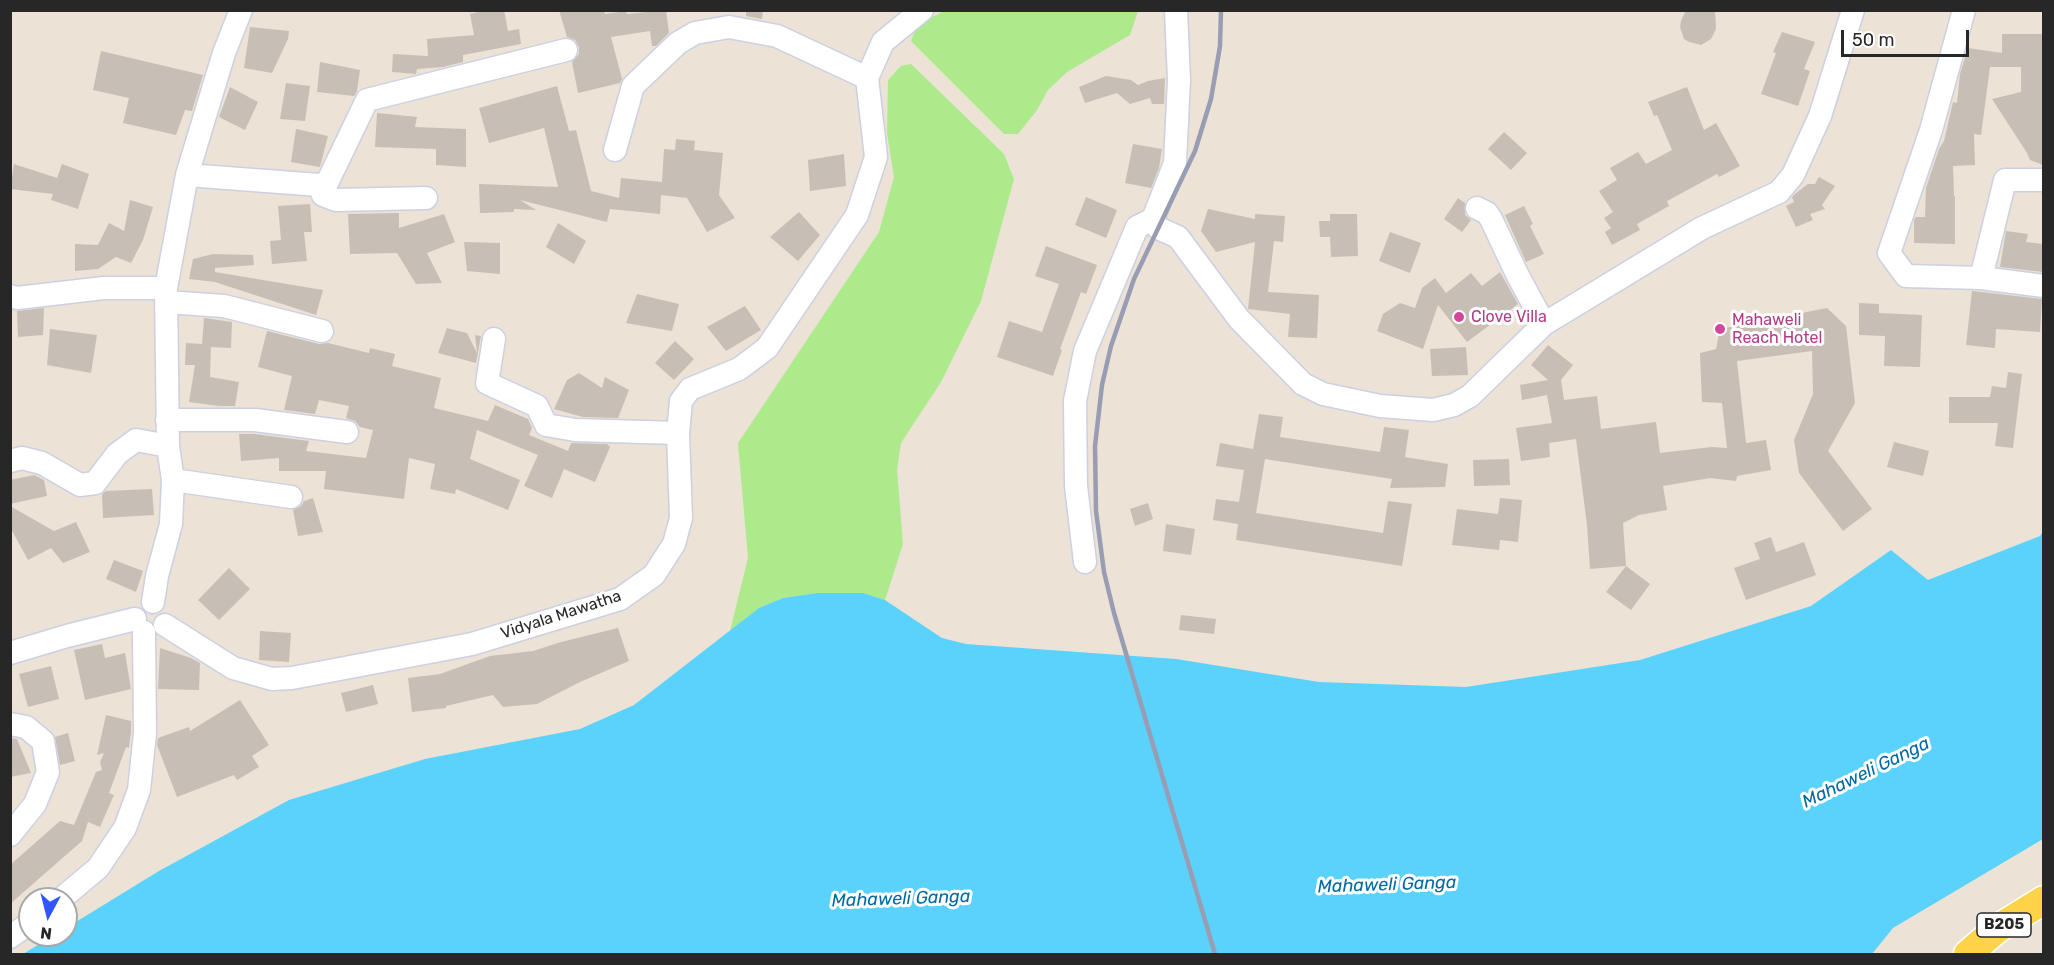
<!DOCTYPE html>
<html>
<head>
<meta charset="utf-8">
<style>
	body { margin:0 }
	#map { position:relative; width:2054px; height:965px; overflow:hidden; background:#ece2d6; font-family:Rubik,sans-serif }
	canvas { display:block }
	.frame { position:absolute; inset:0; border:12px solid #272727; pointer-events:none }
	.north { position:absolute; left:18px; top:887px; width:60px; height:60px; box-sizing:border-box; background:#fff; border:2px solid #a9a9a9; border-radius:50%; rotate:187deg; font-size:16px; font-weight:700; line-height:24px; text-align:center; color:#272727 }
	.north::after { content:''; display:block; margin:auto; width:21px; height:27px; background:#3057ff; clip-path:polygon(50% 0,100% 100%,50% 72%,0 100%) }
	.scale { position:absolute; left:1841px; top:30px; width:128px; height:27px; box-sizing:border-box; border:3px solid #272727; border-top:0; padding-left:8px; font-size:18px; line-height:21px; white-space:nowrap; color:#272727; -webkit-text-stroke:4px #fff; paint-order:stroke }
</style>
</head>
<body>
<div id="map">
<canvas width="2054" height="965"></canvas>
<div class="frame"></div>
<div class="north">N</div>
<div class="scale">50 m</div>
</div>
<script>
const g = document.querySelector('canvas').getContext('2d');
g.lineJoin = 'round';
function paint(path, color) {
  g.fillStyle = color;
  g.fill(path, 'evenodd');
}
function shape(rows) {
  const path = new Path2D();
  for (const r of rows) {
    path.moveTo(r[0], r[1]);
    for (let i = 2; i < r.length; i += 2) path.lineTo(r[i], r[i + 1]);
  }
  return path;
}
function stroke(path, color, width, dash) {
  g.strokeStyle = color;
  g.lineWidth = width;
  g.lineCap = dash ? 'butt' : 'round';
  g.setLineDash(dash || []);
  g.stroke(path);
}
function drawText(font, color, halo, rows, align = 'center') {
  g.font = font + ' Rubik,sans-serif';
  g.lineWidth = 6;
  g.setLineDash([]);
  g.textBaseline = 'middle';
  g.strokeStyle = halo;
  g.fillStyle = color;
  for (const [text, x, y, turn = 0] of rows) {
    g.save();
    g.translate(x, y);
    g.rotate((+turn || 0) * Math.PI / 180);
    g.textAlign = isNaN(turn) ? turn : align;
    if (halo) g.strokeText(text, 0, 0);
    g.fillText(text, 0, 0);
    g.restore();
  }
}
paint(shape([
	[944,11,1138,11,1130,35,1067,72,1048,90,1037,110,1018,134,1004,134,911,41,917,25],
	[911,64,1004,154,1014,179,981,301,941,382,901,443,897,469,903,544,885,600,863,593,817,593,783,598,759,608,730,631,748,558,738,443,879,232,894,177,887,133,888,80,901,66]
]), '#acea8b');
paint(shape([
	[2043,532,2043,839,1893,928,1872,954,23,954,54,935,66,935,66,928,159,871,289,800,425,759,580,729,634,705,759,608,783,598,817,593,863,593,885,600,942,638,966,644,1176,659,1319,682,1466,687,1640,660,1811,606,1891,550,1928,580,2040,536]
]), '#5bd2fc');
paint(shape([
	[486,10,504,10,508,31,519,29,521,44,463,55,463,62,443,67,417,69,416,74,392,72,393,54,428,56,427,39,474,35,470,14],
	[559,10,604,10,605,14,626,11,627,14,666,10,669,33,656,46,652,46,650,31,611,37,622,79,620,83,578,93,572,62,579,54,579,47,575,40,567,37],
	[746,10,763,10,762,19,746,16],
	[1686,10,1715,10,1716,29,1711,39,1701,45,1689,42,1684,39,1680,27,1681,21],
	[250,27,289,31,288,39,272,73,244,68],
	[1782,32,1815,42,1804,69,1810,71,1798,106,1761,94,1776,53,1773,52],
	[2002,34,2043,34,2043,165,2030,160,2027,153,1992,99,2021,92,2021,67,1990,67,1981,135,1974,134,1975,165,1953,166,1954,196,1955,196,1955,244,1914,243,1914,220,1916,217,1925,217,1926,188,1939,149,1944,141,1953,102,1957,103,1960,74,1968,48,2002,53],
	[101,51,203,75,192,111,185,110,176,135,123,123,129,98,93,90],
	[320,62,360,70,357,91,354,96,317,92],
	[1106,76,1131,80,1138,85,1148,81,1165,78,1164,104,1152,104,1150,98,1130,104,1117,93,1085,103,1079,87],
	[286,83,310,86,305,121,280,119],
	[557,86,569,131,576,130,591,191,619,198,621,178,662,182,664,149,675,150,676,139,695,141,694,150,723,153,719,195,735,218,707,232,687,198,661,195,660,214,610,209,607,222,520,200,536,210,514,209,514,212,480,213,479,184,558,187,544,128,489,143,479,108],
	[230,87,258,102,245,130,219,117],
	[1687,87,1704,130,1716,123,1740,166,1719,177,1717,174,1667,201,1669,206,1637,224,1640,230,1612,245,1605,232,1611,228,1604,218,1613,212,1599,191,1617,180,1610,168,1638,152,1646,164,1672,150,1657,115,1654,116,1648,102],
	[377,113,417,117,415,127,466,129,466,167,436,165,436,149,375,147],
	[296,129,328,136,320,167,291,162],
	[1504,132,1527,153,1511,170,1488,149],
	[1133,144,1162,149,1159,168,1151,188,1125,183],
	[844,154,846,186,810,191,808,160],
	[14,164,57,178,62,164,89,174,78,209,51,200,53,194,10,189],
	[1819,177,1835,186,1822,205,1825,209,1810,214,1813,220,1796,227,1786,206,1794,202,1792,197,1795,194,1808,184,1815,184],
	[1086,197,1117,210,1106,238,1075,225],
	[1458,198,1465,203,1465,215,1471,220,1462,232,1444,219],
	[130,200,153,207,143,240,131,263,116,257,98,269,75,271,75,244,98,245,109,223,124,231],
	[310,204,312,232,304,232,307,261,272,264,270,241,281,240,278,206],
	[1524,206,1533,224,1530,226,1544,254,1526,262,1505,215],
	[1208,209,1255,219,1255,214,1285,216,1283,242,1274,241,1268,292,1319,295,1317,338,1288,337,1290,314,1248,309,1255,242,1216,252,1201,231],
	[799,212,820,235,798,261,770,237],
	[399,213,399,228,444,214,455,242,427,253,442,283,416,284,397,253,350,254,348,214],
	[1330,214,1357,214,1358,256,1331,257,1330,237,1320,237,1319,221,1330,221],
	[558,223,586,241,574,264,546,247],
	[2006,231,2028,234,2026,242,2043,244,2043,272,2000,267],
	[1390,232,1421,243,1410,273,1379,261],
	[464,242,500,243,500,274,467,271],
	[1046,246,1097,265,1086,294,1081,292,1060,349,1062,350,1053,376,997,357,1009,321,1042,332,1059,284,1035,276],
	[213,254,253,255,254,265,215,268,215,272,323,290,316,315,215,282,189,279,193,259],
	[1500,272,1518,304,1467,342,1438,305,1423,349,1377,331,1383,314,1400,303,1415,308,1422,288,1435,278,1446,293,1471,273,1482,286],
	[1972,291,2042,299,2040,332,1996,329,1995,348,1966,345],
	[637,294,679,304,672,331,626,323],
	[1859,303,1879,304,1879,313,1922,315,1920,367,1884,366,1885,336,1859,335],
	[745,306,761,330,726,351,707,327],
	[44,308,43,335,18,337,17,311],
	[1827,308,1846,326,1855,403,1828,451,1872,509,1843,531,1799,473,1794,440,1813,394,1812,351,1737,361,1746,443,1766,440,1771,470,1737,476,1736,481,1710,478,1663,486,1667,510,1639,515,1623,523,1626,566,1590,569,1587,525,1576,439,1549,443,1550,457,1521,461,1516,428,1552,423,1547,395,1522,400,1520,385,1548,380,1531,365,1548,345,1573,365,1561,380,1564,400,1597,396,1601,429,1656,422,1660,453,1712,447,1727,448,1722,403,1702,402,1700,353,1716,349,1720,329],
	[204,318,232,322,231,348,211,347,210,377,239,382,235,406,219,406,189,402,195,365,185,365,186,343,202,344],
	[447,328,467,333,477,353,475,335,481,336,476,363,438,353],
	[50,329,97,335,91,373,47,365],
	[267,331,319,344,328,343,369,353,370,348,395,354,392,366,441,378,434,408,488,421,495,405,528,419,532,428,529,435,568,451,571,443,607,444,610,447,595,482,564,469,552,498,524,486,538,455,477,430,470,459,520,480,508,510,456,489,455,494,430,489,435,464,409,458,404,499,324,489,326,471,279,471,279,458,241,461,239,434,254,434,309,441,306,451,366,458,373,430,360,427,355,421,346,418,349,406,319,400,315,414,284,410,292,376,258,367],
	[675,341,694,359,674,380,655,363],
	[1466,347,1468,375,1432,376,1430,349],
	[2008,372,2022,374,2013,448,1995,446,1998,423,1949,423,1949,397,1990,397,1992,386,2006,388],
	[579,373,602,388,605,377,629,390,618,418,583,417,554,409,567,380],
	[1259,414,1283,417,1280,437,1380,452,1384,427,1409,430,1405,457,1448,464,1445,487,1390,488,1392,479,1265,459,1256,513,1383,533,1388,501,1412,504,1402,566,1236,540,1238,524,1213,520,1216,499,1239,502,1244,470,1216,466,1220,443,1253,449],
	[1894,442,1929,451,1923,476,1887,467],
	[1509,459,1510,485,1474,486,1473,460],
	[34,475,44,480,47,496,10,504,10,480],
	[152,489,154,515,103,518,102,494,106,491],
	[313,498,323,532,298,536,293,510,301,506,304,501],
	[1500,498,1522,500,1518,542,1500,540,1499,550,1452,545,1457,509,1498,514],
	[1148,503,1153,519,1135,526,1130,509],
	[10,506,54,531,76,522,90,552,63,563,51,548,28,560,10,527],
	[1166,524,1195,529,1191,555,1163,551],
	[1771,537,1776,552,1804,542,1816,575,1746,600,1734,568,1760,559,1754,543],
	[114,560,143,571,136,592,106,579],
	[1626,566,1650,584,1631,610,1606,592],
	[229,568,250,589,219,620,198,600],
	[1181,615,1216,619,1214,634,1179,630],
	[618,628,629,661,580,682,537,704,503,707,493,695,446,706,446,708,412,712,408,678,440,674,490,656,533,651,561,642],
	[260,631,291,633,289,662,259,660],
	[102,644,105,658,125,653,131,689,85,700,74,650],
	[160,648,191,658,200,663,199,690,158,689],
	[51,666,59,699,28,707,19,674],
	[373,685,378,704,346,712,341,693],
	[240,700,269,745,252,756,259,767,237,780,234,775,177,797,157,745,158,738,189,727,190,731],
	[106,715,131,721,131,732,129,748,126,747,109,793,114,795,100,827,88,822,82,841,10,904,10,865,60,821,74,825,96,772,102,770,100,762,104,753,97,755],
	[68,733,75,761,60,765,55,737],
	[10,738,17,739,31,773,10,777]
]), '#c7bfb6');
const minor = shape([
	[1176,10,1179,80,1175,163,1153,219,1158,228,1178,237,1239,319,1303,384,1323,394,1380,406,1433,410,1454,405,1470,396,1544,324,1702,228,1779,192,1793,175,1820,116,1853,10],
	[1964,10,1931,130,1889,253,1906,276,1981,278,2044,286],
	[615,150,633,86,678,43,695,33,729,27,777,36,867,78],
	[187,175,319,185,327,183,367,100,566,50],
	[319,185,323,195,336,200,426,198],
	[1477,208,1487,213,1491,219,1517,274,1544,324],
	[1981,278,2005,180,2044,180],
	[10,296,17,298,104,288,166,288],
	[166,302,224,306,322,331],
	[494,339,487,383,537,406,546,425,575,430,678,433],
	[167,420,255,420,347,432],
	[10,461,22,458,42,463,80,485,95,483,117,454,136,440,168,446],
	[173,480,291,497],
	[1085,562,1076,486,1075,401,1085,351,1137,227,1153,219],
	[153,602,157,576,171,524,173,480,168,446,166,288,187,175,224,53,241,10],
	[165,625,233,668,272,679,292,678,472,644,620,599,654,575,674,544,681,518,678,433,681,401,690,389,739,369,767,348,857,215,876,157,867,78,883,42,922,10],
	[10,653,67,636,135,619],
	[10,724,26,727,43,741,48,772,35,804,10,835],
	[61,899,98,868,125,828,139,790,145,733,144,632],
	[10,937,30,923]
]);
const major = shape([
	[1968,954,1997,929,2044,900]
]);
stroke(minor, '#cbd0e3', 25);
stroke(major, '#fff', 31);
stroke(minor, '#fff', 22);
stroke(major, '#ffd348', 28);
stroke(shape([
	[1215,954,1114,613,1104,572,1096,511,1095,446,1102,385,1111,346,1134,279,1195,151,1211,99,1220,46,1221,10]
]), '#999db4', 4.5);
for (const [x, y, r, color] of [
	[1459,317,6,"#d1479c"],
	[1720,329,6,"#d1479c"]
]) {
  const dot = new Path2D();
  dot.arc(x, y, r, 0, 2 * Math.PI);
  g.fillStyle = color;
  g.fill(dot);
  stroke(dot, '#fff', 2);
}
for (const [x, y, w] of [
	[2004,925,54]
]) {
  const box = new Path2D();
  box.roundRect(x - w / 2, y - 12, w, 24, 4.5);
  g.fillStyle = '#fff';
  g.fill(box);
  stroke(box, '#272727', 1.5);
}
drawText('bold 15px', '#272727', null, [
	["B205",2004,925]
]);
drawText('16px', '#b23c85', '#fff', [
	["Clove Villa",1471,317],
	["Mahaweli",1732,320],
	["Reach Hotel",1732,338]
], 'left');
drawText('16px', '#272727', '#fff', [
	["Vidyala Mawatha",561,615,-18]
]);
drawText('italic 18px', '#006ba2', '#fff', [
	["Mahaweli Ganga",1866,773,-26],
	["Mahaweli Ganga",1387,885,-2],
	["Mahaweli Ganga",901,899,-2]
]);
</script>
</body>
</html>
